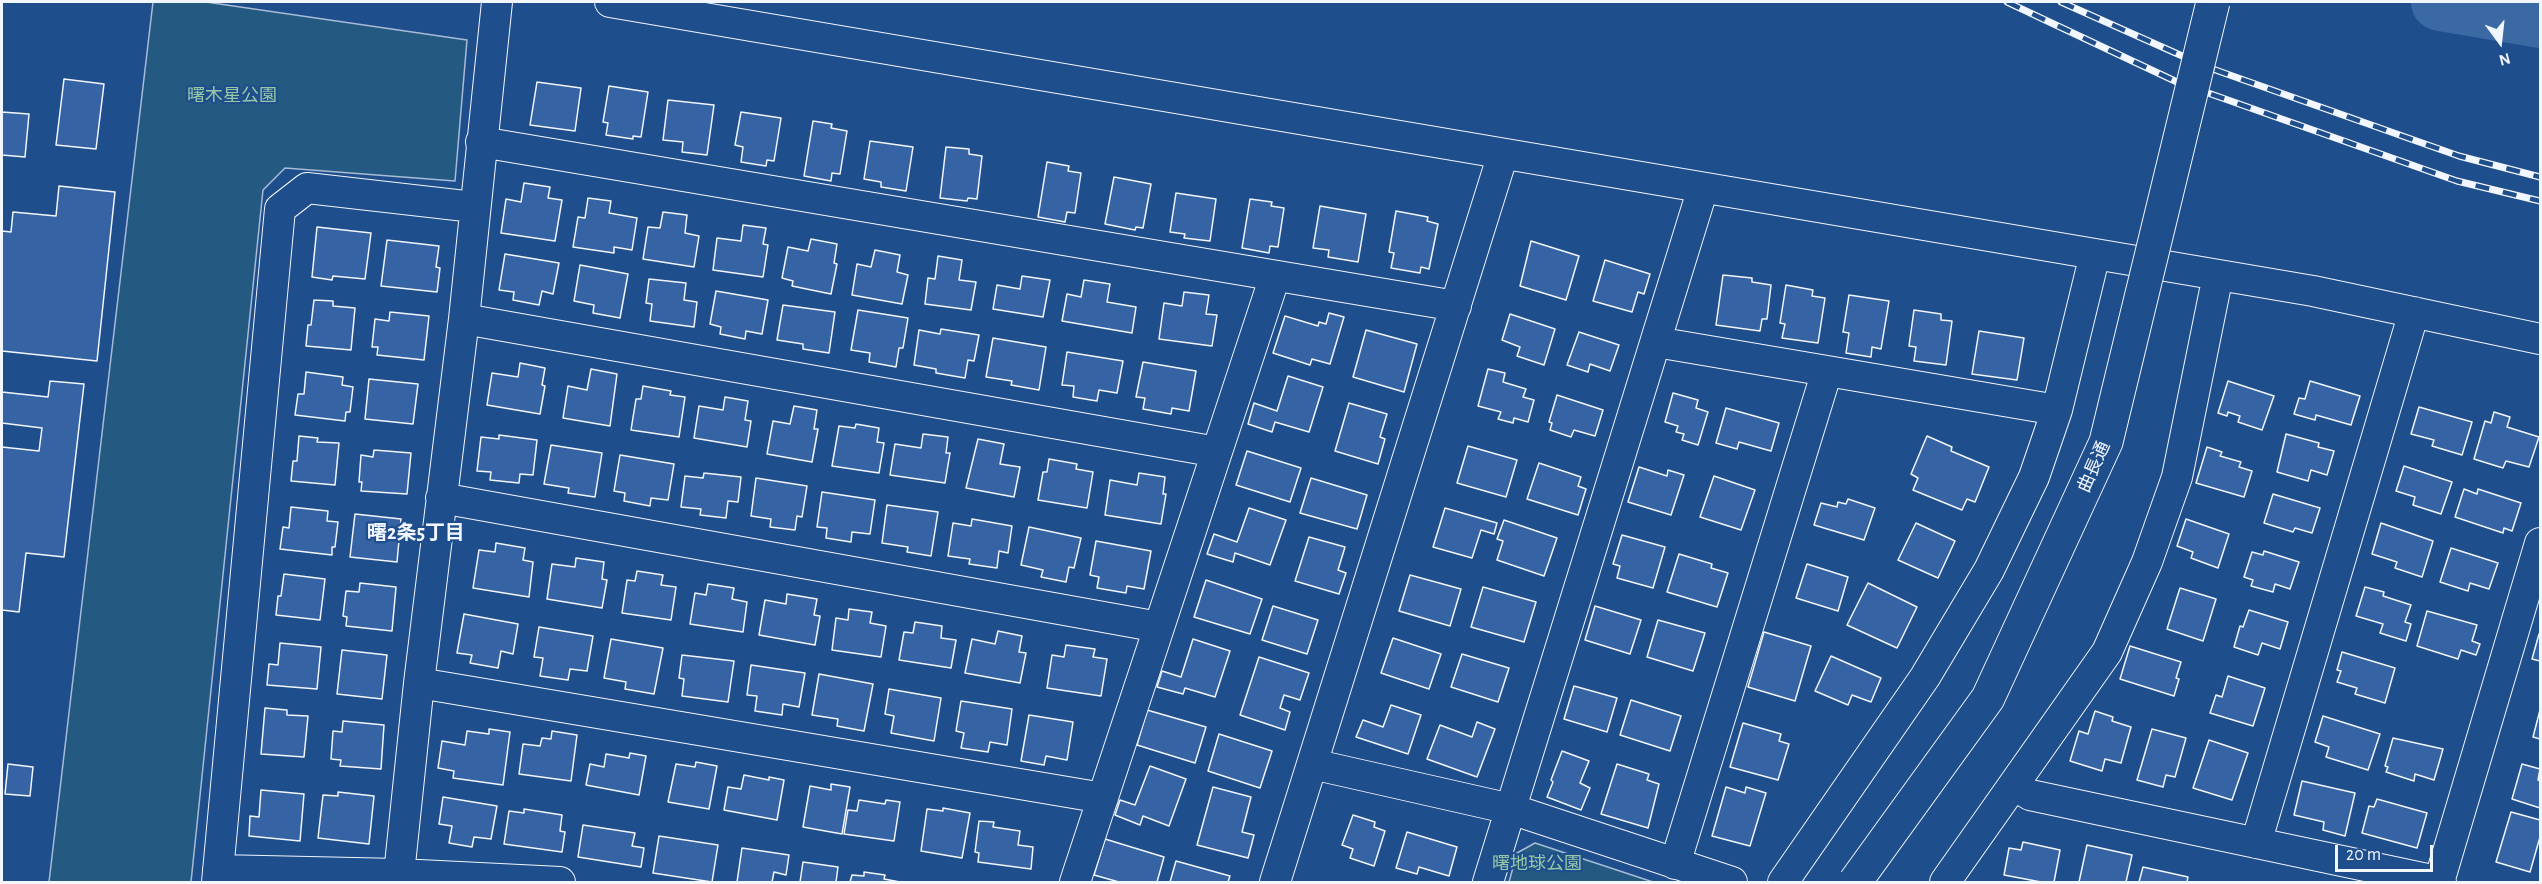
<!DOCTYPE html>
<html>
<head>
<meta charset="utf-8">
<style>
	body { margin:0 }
	#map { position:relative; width:2542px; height:884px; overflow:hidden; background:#1f4e8c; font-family:"Alegreya Sans",sans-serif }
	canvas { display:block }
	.frame { position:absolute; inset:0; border:3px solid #f2f6ff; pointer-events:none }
	.north { position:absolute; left:2470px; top:12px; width:60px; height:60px; -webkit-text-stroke:4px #1f4e8c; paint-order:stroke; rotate:165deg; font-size:16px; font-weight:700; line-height:24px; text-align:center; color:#f2f6ff }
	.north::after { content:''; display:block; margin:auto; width:21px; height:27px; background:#f2f6ff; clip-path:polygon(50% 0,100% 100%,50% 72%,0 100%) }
	.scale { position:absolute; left:2335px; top:845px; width:98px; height:27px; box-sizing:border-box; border:3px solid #f2f6ff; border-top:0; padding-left:8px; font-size:18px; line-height:21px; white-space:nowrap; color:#f2f6ff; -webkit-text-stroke:4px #1f4e8c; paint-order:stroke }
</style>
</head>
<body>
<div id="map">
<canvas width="2542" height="884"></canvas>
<div class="frame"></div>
<div class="north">N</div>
<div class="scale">20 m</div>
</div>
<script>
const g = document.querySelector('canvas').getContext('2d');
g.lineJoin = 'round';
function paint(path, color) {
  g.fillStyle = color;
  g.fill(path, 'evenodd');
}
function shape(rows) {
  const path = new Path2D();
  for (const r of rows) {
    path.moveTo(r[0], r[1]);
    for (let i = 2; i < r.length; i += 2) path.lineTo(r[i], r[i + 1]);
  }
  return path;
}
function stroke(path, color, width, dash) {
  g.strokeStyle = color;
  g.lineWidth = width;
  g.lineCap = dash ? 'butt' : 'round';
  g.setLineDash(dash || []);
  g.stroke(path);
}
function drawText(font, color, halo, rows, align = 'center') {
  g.font = font + ' "Alegreya Sans","Noto Sans JP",sans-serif';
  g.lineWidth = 4.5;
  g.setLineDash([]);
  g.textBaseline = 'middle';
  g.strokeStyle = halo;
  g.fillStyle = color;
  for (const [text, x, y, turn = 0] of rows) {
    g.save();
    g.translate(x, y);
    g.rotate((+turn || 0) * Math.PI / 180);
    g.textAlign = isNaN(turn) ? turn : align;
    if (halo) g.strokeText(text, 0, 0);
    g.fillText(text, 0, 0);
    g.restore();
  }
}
const green = shape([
	[153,2,206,2,467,40,455,181,285,168,263,190,191,882,49,882,153,2],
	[1535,843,1653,882,1509,882,1517,853,1535,843]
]);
paint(green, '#245a82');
stroke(green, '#a8bbd7', 1.5);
stroke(shape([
	[2440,2,2540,19]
]), '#3b69a3', 58);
const building = shape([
	[64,79,104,84,96,149,56,145,64,79],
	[537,82,581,88,575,131,530,125,537,82],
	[609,86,648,92,641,137,633,136,633,139,606,135,608,123,603,122,609,86],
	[668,100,714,105,707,155,682,152,683,142,663,140,668,100],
	[2,112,29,114,25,157,2,155,2,112],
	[741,112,781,118,774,161,767,160,766,166,741,162,743,147,735,145,741,112],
	[813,121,832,124,831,128,847,131,840,174,832,173,831,181,804,176,813,121],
	[870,141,913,147,906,191,881,187,881,182,864,179,870,141],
	[946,147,969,149,969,154,982,156,977,199,968,198,967,201,940,198,946,147],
	[1047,162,1069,166,1068,171,1081,173,1075,213,1067,212,1065,222,1038,217,1047,162],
	[1114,177,1151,184,1143,228,1136,227,1135,230,1105,224,1114,177],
	[524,183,550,187,548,198,562,200,555,241,501,233,506,199,521,202,524,183],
	[59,186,115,192,97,361,2,351,2,231,11,232,13,212,56,216,59,186],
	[1176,193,1216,199,1210,241,1184,238,1185,234,1170,232,1176,193],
	[588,198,611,201,609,213,637,218,632,250,614,247,614,253,573,247,578,217,585,218,588,198],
	[1250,199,1272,202,1271,206,1284,208,1278,247,1270,246,1269,253,1242,248,1250,199],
	[1320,206,1366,214,1358,262,1328,257,1329,250,1313,248,1320,206],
	[1396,211,1428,217,1427,221,1438,224,1429,269,1421,267,1420,273,1391,268,1394,253,1389,252,1396,211],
	[663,212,687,215,685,233,699,236,694,267,643,259,648,227,660,228,663,212],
	[743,225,766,228,763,244,768,245,763,277,713,270,717,238,741,241,743,225],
	[317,227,371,233,365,279,333,276,332,280,312,277,317,227],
	[811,239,837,244,834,263,837,264,831,294,792,286,793,281,782,278,788,247,808,251,811,239],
	[387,240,439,246,436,267,440,268,437,292,381,286,387,240],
	[1531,241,1579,256,1566,300,1520,286,1531,241],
	[875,250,900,255,897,272,908,275,902,304,852,295,857,264,871,267,875,250],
	[505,254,559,263,553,294,542,291,539,305,513,300,514,292,499,290,505,254],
	[938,256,962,260,959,280,976,282,971,310,925,304,928,278,935,279,938,256],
	[1605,260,1650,274,1644,294,1638,292,1632,312,1593,301,1605,260],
	[580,265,628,274,620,318,593,313,594,305,574,301,580,265],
	[1723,275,1752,278,1752,282,1771,285,1767,319,1762,319,1760,331,1716,325,1723,275],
	[1022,276,1050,280,1043,317,993,309,997,285,1020,289,1022,276],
	[649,279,686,283,684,300,697,302,694,327,650,321,652,304,646,303,649,279],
	[1084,280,1110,284,1107,302,1136,307,1132,333,1062,321,1067,294,1081,297,1084,280],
	[1786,285,1813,290,1812,296,1825,298,1818,343,1782,338,1785,324,1780,323,1786,285],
	[716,291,768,300,762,334,746,331,745,339,720,334,721,327,710,324,716,291],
	[1184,292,1209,295,1206,314,1217,315,1212,346,1159,339,1164,303,1182,306,1184,292],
	[1849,295,1889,301,1881,349,1872,347,1871,357,1846,353,1849,333,1843,332,1849,295],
	[314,300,333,301,333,306,355,308,351,350,306,346,308,325,311,325,314,300],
	[783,305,835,312,829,353,803,349,803,344,777,340,783,305],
	[858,310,908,318,903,348,899,348,896,367,869,362,870,353,851,350,858,310],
	[1914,310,1941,314,1941,320,1952,321,1946,365,1914,361,1916,347,1909,346,1914,310],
	[390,312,429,316,424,360,377,355,378,347,372,347,375,319,389,321,390,312],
	[1329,313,1344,317,1330,364,1312,359,1310,365,1273,353,1285,316,1318,326,1319,322,1326,324,1329,313],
	[1510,314,1555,329,1544,365,1517,356,1520,347,1502,340,1510,314],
	[941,329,979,335,974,361,968,360,965,378,936,373,936,369,914,365,919,330,940,334,941,329],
	[1366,330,1417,344,1404,392,1353,377,1366,330],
	[1979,331,2024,338,2017,380,1972,374,1979,331],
	[1579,332,1619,345,1610,371,1590,364,1588,372,1567,365,1579,332],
	[993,338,1046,347,1039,390,1011,385,1012,381,986,377,993,338],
	[1067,352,1123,361,1117,393,1099,390,1097,401,1073,397,1074,386,1062,385,1067,352],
	[1143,362,1196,371,1189,411,1172,408,1171,414,1143,409,1145,398,1136,397,1143,362],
	[520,363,545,368,542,385,545,386,540,414,487,405,492,373,518,377,520,363],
	[591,369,617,374,610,426,563,418,568,386,587,390,591,369],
	[1488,369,1505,373,1503,382,1526,389,1523,397,1534,400,1528,422,1514,418,1513,423,1498,419,1501,412,1478,406,1488,369],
	[306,372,343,377,342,385,353,387,350,412,346,412,345,421,295,415,298,394,304,394,306,372],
	[1288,376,1323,387,1309,432,1275,422,1272,432,1248,424,1254,403,1277,411,1288,376],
	[369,379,418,384,413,424,365,419,369,379],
	[50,381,84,384,64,557,26,553,19,612,2,610,2,447,39,451,42,428,2,423,2,392,48,397,50,381],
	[2228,381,2274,396,2262,430,2238,422,2240,416,2228,412,2227,416,2218,413,2228,381],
	[2310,381,2360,396,2351,425,2316,415,2315,420,2294,414,2299,398,2305,399,2310,381],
	[643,386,671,391,670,395,685,397,679,437,631,430,636,399,641,399,643,386],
	[1673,393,1698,400,1696,408,1708,412,1698,445,1682,440,1684,434,1676,432,1678,426,1665,422,1673,393],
	[1557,395,1603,410,1595,436,1574,430,1571,437,1550,430,1552,423,1549,422,1557,395],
	[725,397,748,401,745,420,751,421,747,447,694,438,699,406,723,410,725,397],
	[1349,403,1387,414,1380,437,1385,439,1378,464,1335,451,1349,403],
	[794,406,817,410,814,429,818,429,812,462,767,454,773,421,790,424,794,406],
	[2419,407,2472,422,2462,455,2432,446,2434,440,2411,434,2419,407],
	[1726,408,1779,423,1771,451,1739,442,1737,449,1716,443,1726,408],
	[2494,412,2510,417,2507,427,2539,437,2529,467,2506,461,2503,468,2474,459,2485,421,2491,423,2494,412],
	[856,424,879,428,877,442,884,443,879,473,832,466,839,426,855,428,856,424],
	[923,434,948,437,946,453,950,453,945,483,890,475,895,444,921,448,923,434],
	[2286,434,2319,443,2318,447,2334,451,2327,475,2311,470,2308,481,2277,472,2286,434],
	[499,435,537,440,533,475,520,474,519,483,490,480,491,472,477,471,481,437,499,439,499,435],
	[299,436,318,438,317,442,339,443,335,485,291,481,293,461,297,461,299,436],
	[1927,436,1952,447,1951,451,1989,467,1975,502,1967,499,1962,510,1913,490,1918,478,1911,474,1927,436],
	[978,439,1004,444,1000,464,1020,467,1014,497,966,488,978,439],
	[551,445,602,453,595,497,568,493,569,488,544,484,551,445],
	[1468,446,1517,460,1506,497,1457,483,1468,446],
	[2207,447,2222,452,2220,456,2241,462,2239,467,2252,471,2244,497,2196,483,2207,447],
	[374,450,411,453,407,494,361,491,362,482,359,482,361,455,373,457,374,450],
	[1247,451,1301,468,1290,502,1236,485,1247,451],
	[620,455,674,464,668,500,651,498,650,506,624,501,625,493,614,491,620,455],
	[1049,459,1077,464,1076,469,1093,472,1087,508,1038,500,1043,472,1047,472,1049,459],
	[1539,463,1581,477,1578,486,1586,489,1578,515,1527,499,1539,463],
	[2404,466,2452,482,2441,514,2413,505,2415,497,2396,491,2404,466],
	[1639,467,1667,476,1668,470,1684,475,1671,515,1628,502,1639,467],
	[704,473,741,477,738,502,728,501,726,518,700,515,701,509,681,507,685,476,703,478,704,473],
	[1139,473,1165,477,1163,494,1166,494,1161,524,1105,515,1110,480,1137,485,1139,473],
	[1714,476,1755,490,1741,530,1700,517,1714,476],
	[756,478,807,486,802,517,797,516,795,530,770,527,771,519,751,516,756,478],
	[1311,478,1367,495,1357,529,1300,513,1311,478],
	[2464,489,2477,494,2478,489,2521,503,2512,531,2504,528,2503,533,2455,517,2464,489],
	[822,492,875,500,870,534,852,532,851,542,826,538,827,528,817,527,822,492],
	[2273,494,2320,508,2312,533,2295,528,2293,532,2264,523,2273,494],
	[1848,499,1875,508,1864,540,1814,525,1821,503,1837,507,1838,502,1846,504,1848,499],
	[887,505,938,512,931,556,907,552,908,547,882,543,887,505],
	[291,507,328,511,327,521,338,522,335,547,332,547,332,555,280,549,283,527,289,528,291,507],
	[1249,508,1286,520,1270,565,1235,553,1233,562,1207,554,1214,534,1237,542,1249,508],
	[1445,508,1497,523,1494,534,1481,530,1472,558,1433,547,1445,508],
	[355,514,401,519,397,562,350,557,355,514],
	[972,519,1012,526,1008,553,999,551,997,568,969,564,970,559,948,556,953,523,971,526,972,519],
	[2186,519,2229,534,2218,568,2191,558,2193,552,2177,546,2186,519],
	[1504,520,1557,538,1544,576,1497,560,1503,541,1497,539,1504,520],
	[1916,523,1955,541,1938,578,1898,560,1916,523],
	[2381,523,2433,541,2422,577,2395,568,2397,562,2372,554,2381,523],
	[1029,527,1081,538,1074,568,1069,567,1066,582,1041,577,1043,570,1021,565,1029,527],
	[1622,535,1665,547,1653,588,1617,578,1620,566,1613,564,1622,535],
	[1309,537,1345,547,1338,570,1346,573,1339,594,1295,581,1309,537],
	[1096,541,1151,551,1144,589,1127,586,1126,593,1097,588,1099,577,1090,575,1096,541],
	[496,543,525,548,523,560,533,562,529,597,473,588,479,550,495,552,496,543],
	[2451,548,2498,563,2489,589,2470,583,2468,591,2440,582,2451,548],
	[2264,551,2299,562,2290,589,2275,584,2273,592,2251,586,2253,580,2244,577,2252,552,2263,555,2264,551],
	[1679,554,1712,564,1711,568,1728,573,1717,607,1667,592,1679,554],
	[576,558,604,562,602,579,607,580,602,608,547,599,552,564,575,567,576,558],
	[1807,564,1848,577,1838,611,1796,598,1807,564],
	[637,571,663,575,661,585,676,587,671,620,622,613,627,580,635,581,637,571],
	[284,574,325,579,320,620,276,615,278,596,281,596,284,574],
	[1410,575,1461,589,1450,626,1399,611,1410,575],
	[1206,580,1262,599,1250,634,1194,617,1206,580],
	[360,583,396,587,392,631,346,626,347,617,343,616,346,591,359,592,360,583],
	[1868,583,1917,607,1897,648,1847,625,1868,583],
	[708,584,734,588,732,599,747,602,743,632,690,624,695,593,706,595,708,584],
	[1483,587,1536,602,1524,642,1471,627,1483,587],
	[2365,587,2384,592,2383,596,2411,605,2405,622,2411,624,2406,641,2380,633,2383,624,2356,616,2365,587],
	[2180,588,2216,599,2203,641,2167,629,2180,588],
	[787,594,817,599,814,615,820,616,815,645,759,635,765,600,786,604,787,594],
	[1273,606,1318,620,1307,654,1262,640,1273,606],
	[1595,606,1641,620,1630,654,1585,640,1595,606],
	[849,609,872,612,870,623,886,626,881,657,832,650,836,618,848,620,849,609],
	[2249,610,2288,622,2280,649,2262,643,2258,655,2234,647,2240,626,2243,627,2249,610],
	[2427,611,2477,625,2472,641,2480,644,2476,655,2461,650,2458,659,2417,646,2427,611],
	[464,614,518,624,513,654,501,651,498,668,470,663,472,655,457,653,464,614],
	[1658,620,1705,633,1693,671,1647,657,1658,620],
	[915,622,942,626,941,638,956,640,951,668,899,660,904,632,913,633,915,622],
	[539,627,593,636,587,671,570,669,568,680,540,676,543,658,534,657,539,627],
	[998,631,1022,636,1019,652,1026,653,1020,683,965,673,972,639,995,644,998,631],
	[1764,632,1811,646,1795,701,1748,687,1764,632],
	[2539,634,2540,634,2540,661,2532,659,2539,634],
	[1393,638,1441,654,1429,689,1381,673,1393,638],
	[611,639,663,648,654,694,625,689,626,682,604,678,611,639],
	[1193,639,1230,651,1215,697,1185,688,1183,694,1157,687,1162,671,1181,677,1193,639],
	[280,643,321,647,317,689,267,685,269,664,278,665,280,643],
	[1066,645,1095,649,1093,657,1107,659,1101,696,1047,688,1052,655,1064,657,1066,645],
	[2130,646,2181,662,2176,678,2179,679,2174,696,2120,679,2130,646],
	[342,650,387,655,382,699,337,694,342,650],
	[2342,652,2395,668,2385,703,2355,694,2357,688,2337,682,2341,671,2337,670,2342,652],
	[1462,654,1509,668,1498,702,1451,687,1462,654],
	[682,655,734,661,728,702,682,696,684,679,679,678,682,655],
	[1831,656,1881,678,1871,702,1852,695,1848,705,1815,691,1831,656],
	[1259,657,1309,673,1300,700,1284,695,1280,708,1290,712,1285,730,1240,715,1259,657],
	[751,665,805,673,799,707,783,704,782,715,755,711,757,696,747,695,751,665],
	[819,674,873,684,864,731,837,726,838,719,812,715,819,674],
	[2228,676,2265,688,2253,726,2210,713,2216,695,2222,697,2228,676],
	[1574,686,1617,698,1607,732,1564,719,1574,686],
	[889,689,941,698,934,741,891,733,894,716,885,714,889,689],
	[1631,700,1681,716,1670,751,1620,735,1631,700],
	[961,701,1012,709,1007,745,990,742,988,752,961,748,964,733,956,731,961,701],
	[1391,705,1421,715,1408,754,1356,737,1363,720,1383,727,1391,705],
	[265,708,287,710,287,715,308,716,304,757,261,754,265,708],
	[1147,710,1206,727,1195,763,1137,745,1147,710],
	[2540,710,2540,739,2533,737,2540,710],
	[2095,711,2113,717,2112,721,2131,727,2121,763,2105,759,2102,771,2070,761,2079,731,2088,734,2095,711],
	[1029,715,1073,722,1067,760,1046,756,1044,765,1021,761,1029,715],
	[2323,716,2380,734,2368,770,2326,757,2329,747,2315,742,2323,716],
	[343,721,384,725,381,769,340,766,341,760,331,759,333,731,342,732,343,721],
	[1477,722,1495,729,1477,777,1427,759,1440,725,1472,737,1477,722],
	[1743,723,1781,734,1779,741,1789,744,1778,780,1730,767,1743,723],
	[489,729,510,732,503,785,453,778,454,771,438,768,442,741,465,745,467,731,489,734,489,729],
	[2152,729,2186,738,2175,777,2166,775,2163,787,2137,780,2152,729],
	[552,731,577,735,571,781,519,774,523,744,540,746,542,738,551,739,552,731],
	[1219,734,1272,751,1260,788,1208,771,1219,734],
	[2393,738,2443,749,2434,780,2415,774,2414,781,2386,772,2388,767,2385,766,2393,738],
	[2209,740,2248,753,2232,800,2193,788,2209,740],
	[1562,751,1589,761,1580,783,1590,788,1581,810,1547,797,1553,782,1551,780,1562,751],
	[630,753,646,756,639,795,586,785,590,764,604,767,606,754,629,758,630,753],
	[696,762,717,766,709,809,668,802,676,764,695,767,696,762],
	[8,764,33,767,30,796,5,794,8,764],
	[1617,764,1649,774,1647,780,1659,784,1648,828,1601,814,1617,764],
	[2522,764,2540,769,2538,780,2540,781,2540,808,2512,799,2522,764],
	[1150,766,1186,779,1169,826,1143,816,1140,825,1115,815,1120,800,1135,805,1150,766],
	[744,775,769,780,769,777,784,780,777,820,724,810,728,787,741,789,744,775],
	[2302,781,2355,793,2345,836,2323,830,2324,822,2294,815,2302,781],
	[831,784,850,787,842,834,803,827,810,786,831,790,831,784],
	[1213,787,1251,797,1242,832,1254,835,1248,858,1197,845,1213,787],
	[1726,787,1745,793,1746,787,1766,793,1750,846,1712,836,1726,787],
	[261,790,304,794,300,841,249,836,250,816,259,817,261,790],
	[338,792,374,796,369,844,318,838,323,795,338,796,338,792],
	[443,797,497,806,491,839,474,837,472,847,449,843,452,826,439,824,443,797],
	[2377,799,2427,813,2417,848,2362,833,2369,806,2374,807,2377,799],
	[859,800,885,804,886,800,900,802,894,841,844,834,848,810,857,811,859,800],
	[943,808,970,813,962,858,921,851,927,809,943,811,943,808],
	[524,809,562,815,560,831,565,832,562,852,504,844,509,811,524,813,524,809],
	[2511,812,2540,820,2540,837,2530,872,2496,862,2511,812],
	[1353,815,1375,822,1374,827,1385,831,1374,866,1350,858,1353,849,1342,845,1353,815],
	[979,821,994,822,993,827,1020,831,1018,845,1033,847,1031,869,978,862,979,853,975,852,979,821],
	[583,825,635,833,632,846,644,848,641,867,578,857,583,825],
	[1407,832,1457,847,1449,876,1419,867,1417,874,1396,868,1407,832],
	[659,836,718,845,712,882,653,873,659,836],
	[1105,839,1164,857,1157,882,1119,882,1094,875,1105,839],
	[2023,842,2060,850,2054,882,2041,882,2004,875,2009,848,2021,850,2023,842],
	[2087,845,2132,855,2126,882,2079,882,2087,845],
	[742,848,789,855,786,875,774,872,772,882,737,882,742,848],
	[1176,861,1230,876,1228,882,1170,882,1176,861],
	[803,862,838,867,836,882,800,882,803,862],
	[2143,867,2188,877,2187,882,2139,882,2143,867],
	[864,872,885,875,884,879,900,882,850,882,852,875,864,876,864,872]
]);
paint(building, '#3563a3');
stroke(building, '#f2f6ff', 1.5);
const minor = shape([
	[610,2,2313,291,2540,339],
	[481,142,1456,306],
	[464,319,1217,452],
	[1656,342,2057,410],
	[441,498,1159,627],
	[419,683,1103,798],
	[1312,764,1511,809,1732,882],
	[2014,785,2030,795,2441,882],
	[2256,843,2414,312],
	[1675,864,1827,371],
	[218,870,399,874,560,882],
	[399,874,419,683,464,319,497,2],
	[217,882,280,209,307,188,474,207],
	[1075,882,1275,276],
	[1275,882,1503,154],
	[1488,882,1703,188],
	[1783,882,1925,677,1989,570,2034,477,2057,410,2095,254],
	[1945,882,2107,652,2147,562,2177,477,2218,275],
	[2439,882,2540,543]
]);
stroke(minor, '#f2f6ff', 32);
stroke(minor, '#1f4e8c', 30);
const rail = shape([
	[2007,2,2177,82,2457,181,2540,201],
	[2061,2,2207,67,2459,156,2540,177]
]);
stroke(rail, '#f2f6ff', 7);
stroke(rail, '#1f4e8c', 4.5, [14]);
const tertiaryBridge = shape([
	[1855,882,1988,698,2106,442,2213,2]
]);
stroke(tertiaryBridge, '#f2f6ff', 35, []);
stroke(tertiaryBridge, '#1f4e8c', 33);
drawText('18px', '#97c8a6', '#1f4e8c', [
	["曙木星公園",232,96],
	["曙地球公園",1537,864]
]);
drawText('18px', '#f2f6ff', '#1f4e8c', [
	["曲長通",2094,467,-66]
]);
drawText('bold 20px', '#f2f6ff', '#1f4e8c', [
	["曙2条5丁目",416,533]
]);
</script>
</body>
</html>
